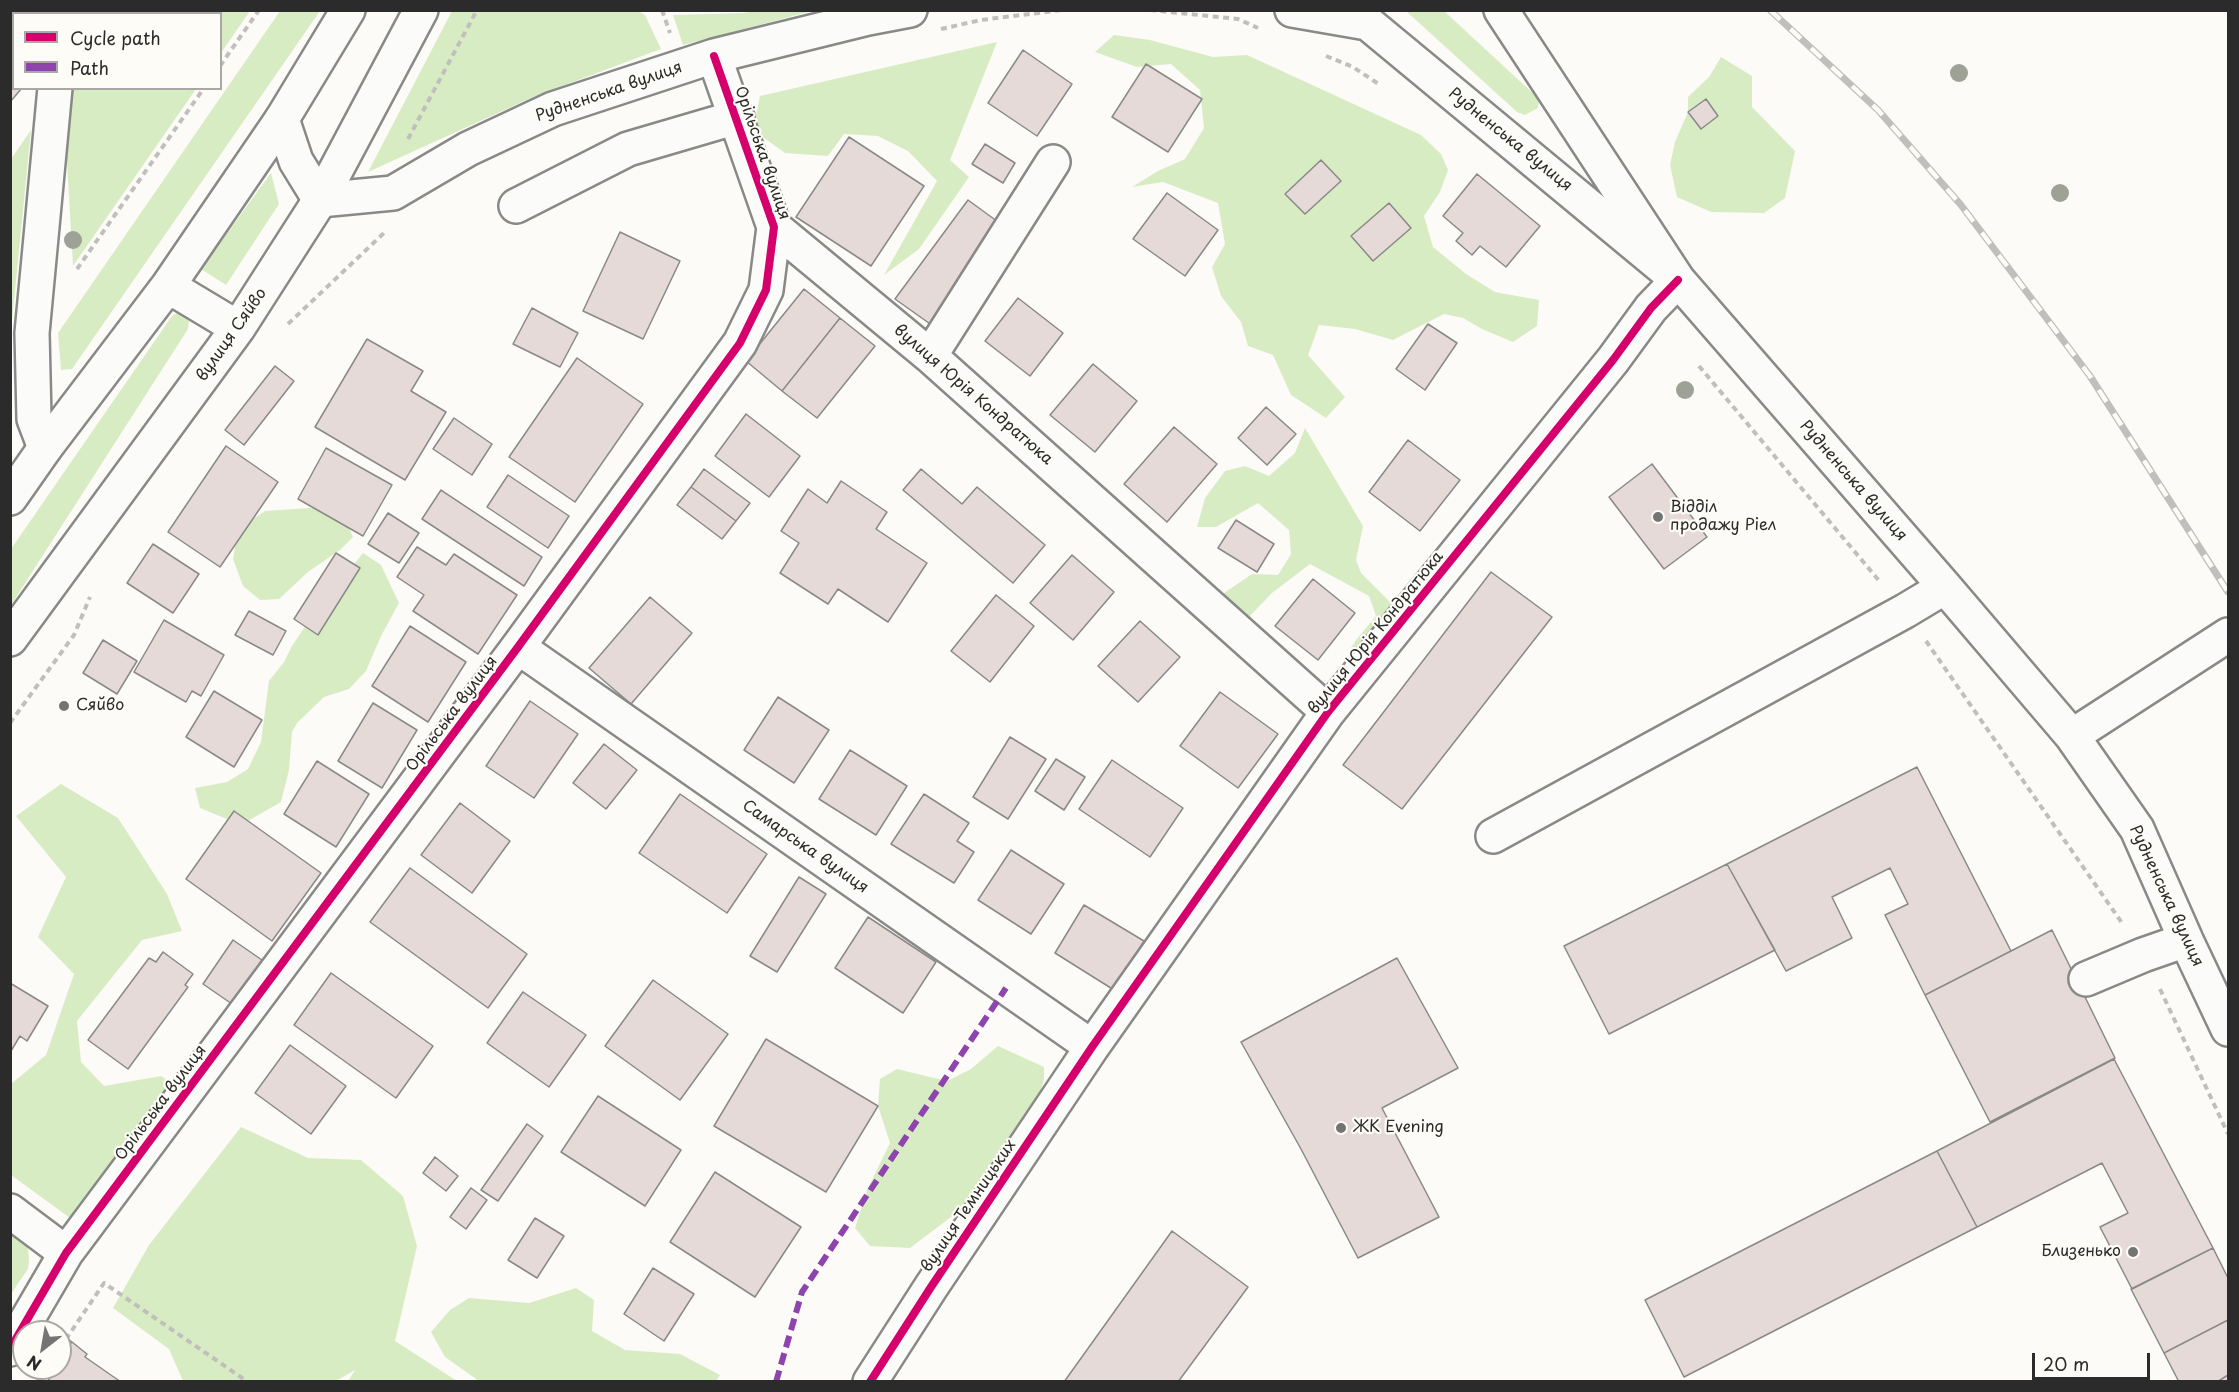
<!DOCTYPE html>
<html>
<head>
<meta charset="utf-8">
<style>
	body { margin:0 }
	#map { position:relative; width:2239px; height:1392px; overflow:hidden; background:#fcfbf8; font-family:"Playpen Sans",sans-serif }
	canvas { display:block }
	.frame { position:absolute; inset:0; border:12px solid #2b2b2b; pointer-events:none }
	.legend { position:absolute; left:12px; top:12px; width:210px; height:78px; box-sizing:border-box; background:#fdfcf7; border:2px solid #a9a8a5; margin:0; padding:8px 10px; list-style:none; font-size:18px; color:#2b2b2b }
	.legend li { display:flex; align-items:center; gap:12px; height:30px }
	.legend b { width:30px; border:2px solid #a9a8a5 }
	.north { position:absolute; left:12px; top:1320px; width:60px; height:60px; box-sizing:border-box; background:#fdfcf7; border:2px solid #a9a8a5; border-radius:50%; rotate:211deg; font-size:16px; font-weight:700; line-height:24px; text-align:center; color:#2b2b2b }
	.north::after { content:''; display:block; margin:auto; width:21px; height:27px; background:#747473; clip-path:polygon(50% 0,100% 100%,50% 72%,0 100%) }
	.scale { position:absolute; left:2032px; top:1353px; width:118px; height:27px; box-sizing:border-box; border:3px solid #2b2b2b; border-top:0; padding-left:8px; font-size:18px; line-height:21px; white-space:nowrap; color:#2b2b2b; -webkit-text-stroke:4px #fdfcf7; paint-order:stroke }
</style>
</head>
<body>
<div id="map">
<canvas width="2239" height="1392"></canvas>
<div class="frame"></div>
<ul class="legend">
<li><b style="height:8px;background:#d6006c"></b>Cycle path</li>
<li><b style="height:8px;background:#8e44ad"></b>Path</li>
</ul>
<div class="north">N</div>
<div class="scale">20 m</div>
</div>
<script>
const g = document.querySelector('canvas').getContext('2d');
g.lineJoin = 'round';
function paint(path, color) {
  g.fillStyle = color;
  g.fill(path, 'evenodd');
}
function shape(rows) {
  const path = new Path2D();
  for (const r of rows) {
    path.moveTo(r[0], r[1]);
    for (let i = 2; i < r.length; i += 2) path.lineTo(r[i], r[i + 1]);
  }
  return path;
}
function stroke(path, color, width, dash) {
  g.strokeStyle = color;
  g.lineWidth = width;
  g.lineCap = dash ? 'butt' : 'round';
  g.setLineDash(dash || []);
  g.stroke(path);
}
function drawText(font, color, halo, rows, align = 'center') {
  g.font = font + ' "Playpen Sans",sans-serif';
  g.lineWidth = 4.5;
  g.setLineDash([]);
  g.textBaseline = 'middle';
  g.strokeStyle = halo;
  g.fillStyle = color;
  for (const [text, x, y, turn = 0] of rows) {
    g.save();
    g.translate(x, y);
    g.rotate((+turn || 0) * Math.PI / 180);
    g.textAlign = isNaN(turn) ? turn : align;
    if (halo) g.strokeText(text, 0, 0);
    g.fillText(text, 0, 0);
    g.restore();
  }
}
paint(shape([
	[159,10,250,10,250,11,221,53,220,14,155,13],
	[636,10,645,15,661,49,533,97,368,172,452,11],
	[759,10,812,11,683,45,673,15,745,13],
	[280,11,320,11,72,369,61,370,58,333],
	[1406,11,1444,11,1536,96,1539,101,1538,108,1525,115,1517,112],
	[1114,35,1150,40,1213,57,1247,55,1421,135,1441,154,1448,170,1440,192,1424,216,1433,247,1466,274,1495,292,1539,300,1537,326,1513,342,1482,329,1463,318,1444,314,1393,340,1355,329,1319,325,1308,355,1345,397,1326,418,1291,395,1273,355,1248,346,1241,322,1221,296,1212,267,1225,244,1218,203,1163,182,1132,187,1158,171,1185,159,1204,128,1200,90,1171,64,1137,67,1095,52],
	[997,42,950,160,969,177,919,249,884,275,937,181,908,151,878,136,844,134,828,156,785,153,753,130,760,96],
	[1721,57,1752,76,1752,107,1795,151,1785,198,1764,213,1711,212,1677,197,1670,165,1675,142,1688,112,1688,97,1709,77],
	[67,88,196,89,73,266,63,92],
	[31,130,11,331,11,159],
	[271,173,279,204,226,285,201,269],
	[177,313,187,318,189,321,188,329,11,605,11,549,172,316],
	[1305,428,1363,526,1356,560,1361,573,1393,605,1375,633,1347,654,1356,640,1376,616,1369,596,1310,564,1272,593,1249,617,1221,595,1252,574,1278,575,1291,554,1289,530,1258,503,1216,527,1197,527,1205,498,1225,471,1245,466,1269,476,1295,453],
	[325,507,347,524,353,537,340,550,308,572,279,599,260,600,243,586,233,559,238,529,265,511],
	[363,553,381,565,399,603,381,636,366,671,349,689,324,697,297,723,292,732,289,770,281,802,246,822,227,819,200,808,195,788,227,782,248,769,261,742,269,681,284,662,292,646,310,619],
	[61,784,118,818,167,894,182,931,142,940,77,1021,81,1062,104,1086,161,1076,183,1090,77,1223,11,1175,11,1084,46,1055,74,974,38,937,66,877,16,816],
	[998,1046,1044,1067,1044,1080,1024,1141,997,1176,951,1217,910,1248,870,1246,855,1228,867,1190,890,1143,878,1106,880,1079,897,1069,947,1081,971,1069],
	[241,1127,308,1158,361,1160,403,1196,417,1246,395,1341,457,1381,348,1381,355,1370,336,1381,183,1381,169,1349,113,1308,149,1245],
	[10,1223,27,1241,29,1259,28,1269,11,1294],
	[576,1288,594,1300,592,1331,625,1350,680,1354,720,1375,716,1381,479,1381,445,1357,431,1332,450,1310,469,1298,529,1303]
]), '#d8ecc4');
const building = shape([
	[10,42,14,44,14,88,22,88,10,102,10,42],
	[1023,50,1072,84,1037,136,988,103,1023,50],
	[1146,64,1202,99,1168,152,1112,117,1146,64],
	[1706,99,1718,116,1701,129,1688,112,1706,99],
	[849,137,924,186,871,266,796,217,849,137],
	[985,144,1015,163,1003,183,972,164,985,144],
	[1321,160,1341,181,1305,214,1285,194,1321,160],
	[1477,174,1540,226,1506,267,1480,246,1472,255,1456,241,1463,233,1443,216,1477,174],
	[1167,193,1218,230,1185,276,1133,239,1167,193],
	[968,200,1005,227,933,326,895,299,968,200],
	[1389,203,1411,228,1373,261,1351,236,1389,203],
	[620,232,680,261,643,339,583,311,620,232],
	[804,289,840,318,782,391,746,361,804,289],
	[1018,298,1063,333,1030,376,985,341,1018,298],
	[532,308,578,333,560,367,513,344,532,308],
	[840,318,875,346,817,418,782,391,840,318],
	[1428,324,1457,343,1425,390,1396,369,1428,324],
	[367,339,423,371,411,391,446,412,405,480,315,427,367,339],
	[577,358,643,404,575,502,509,457,577,358],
	[1093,364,1137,401,1095,452,1050,415,1093,364],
	[275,366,294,381,244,445,225,430,275,366],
	[1266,407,1296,434,1267,465,1238,438,1266,407],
	[746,414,800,456,769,497,715,456,746,414],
	[454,418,492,444,472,475,433,449,454,418],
	[1174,427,1217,464,1167,522,1124,484,1174,427],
	[1408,440,1460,480,1420,531,1369,492,1408,440],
	[226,446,278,482,220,567,168,532,226,446],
	[326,448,392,485,363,536,298,499,326,448],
	[1652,464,1707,537,1664,569,1609,497,1652,464],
	[704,469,750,503,736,521,691,487,704,469],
	[921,469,962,504,977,487,1045,545,1013,583,903,490,921,469],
	[508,475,569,516,548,548,487,507,508,475],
	[841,481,887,512,876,529,927,563,888,622,838,589,828,604,780,573,799,543,781,531,808,489,827,503,841,481],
	[691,487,736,521,722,539,677,505,691,487],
	[441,490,542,557,524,586,422,519,441,490],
	[388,513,419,533,399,563,368,544,388,513],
	[1236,520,1274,544,1257,572,1218,548,1236,520],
	[153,544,199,574,173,613,127,583,153,544],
	[417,547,446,565,454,554,517,595,478,654,413,611,424,595,397,577,417,547],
	[336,553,360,568,318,635,294,619,336,553],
	[1072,555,1114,592,1073,640,1030,603,1072,555],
	[1491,572,1552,617,1402,809,1343,765,1491,572],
	[1313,579,1355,613,1318,660,1275,626,1313,579],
	[996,595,1034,626,990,682,951,651,996,595],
	[650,597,692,633,631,704,589,668,650,597],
	[249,611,286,631,273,655,235,635,249,611],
	[164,620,224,655,201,696,192,691,186,702,134,672,164,620],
	[1140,621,1180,657,1138,702,1098,666,1140,621],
	[410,626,466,662,428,722,372,686,410,626],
	[103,640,137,661,117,694,83,673,103,640],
	[214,691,262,720,234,767,186,737,214,691],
	[1220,692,1278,734,1238,788,1180,746,1220,692],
	[778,697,829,730,794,783,744,750,778,697],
	[530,701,578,734,534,798,486,766,530,701],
	[373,703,417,730,382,788,338,761,373,703],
	[1010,737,1046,759,1008,819,973,797,1010,737],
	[604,744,637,770,606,809,573,783,604,744],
	[850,750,907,786,876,835,819,799,850,750],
	[1056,759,1085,777,1064,810,1035,791,1056,759],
	[1112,760,1183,808,1150,857,1079,809,1112,760],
	[317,761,369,794,336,847,284,814,317,761],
	[1917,767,2011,951,1925,995,1885,915,1908,904,1890,868,1832,897,1852,938,1786,971,1727,864,1917,767],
	[680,794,767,854,727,913,639,853,680,794],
	[924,794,969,823,957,841,974,852,954,883,891,844,924,794],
	[460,803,510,841,472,893,421,855,460,803],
	[234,811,321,873,272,941,186,879,234,811],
	[1011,850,1064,884,1031,934,978,900,1011,850],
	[1727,864,1775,950,1609,1034,1564,946,1727,864],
	[410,868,527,954,488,1008,370,922,410,868],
	[799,877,826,894,777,972,750,956,799,877],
	[1084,905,1144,941,1114,990,1055,953,1084,905],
	[868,917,936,962,903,1013,835,968,868,917],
	[2052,930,2115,1058,1990,1122,1925,995,2052,930],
	[233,940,262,960,232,1004,203,984,233,940],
	[163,952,193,974,185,985,188,987,128,1069,88,1040,149,958,156,962,163,952],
	[1397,958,1458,1068,1382,1108,1439,1217,1358,1258,1301,1149,1241,1042,1397,958],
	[331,973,433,1046,396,1098,294,1025,331,973],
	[653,980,728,1034,680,1100,605,1046,653,980],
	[10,983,48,1006,27,1041,20,1036,11,1051,10,983],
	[523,992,586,1035,549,1087,487,1043,523,992],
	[766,1039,878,1106,826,1192,714,1126,766,1039],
	[290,1045,346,1086,311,1134,255,1093,290,1045],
	[2114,1059,2213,1248,2132,1289,2100,1227,2128,1213,2102,1163,1977,1227,1937,1151,2114,1059],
	[598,1096,681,1150,645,1206,561,1152,598,1096],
	[527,1124,543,1136,498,1201,481,1190,527,1124],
	[1937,1151,1977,1227,1684,1377,1645,1300,1937,1151],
	[435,1157,458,1176,446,1191,423,1173,435,1157],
	[715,1172,801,1227,755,1297,670,1242,715,1172],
	[471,1188,487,1200,466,1229,450,1217,471,1188],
	[535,1218,564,1236,537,1278,508,1260,535,1218],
	[1172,1231,1248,1287,1178,1382,1064,1382,1172,1231],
	[2213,1248,2228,1278,2228,1320,2164,1353,2131,1289,2213,1248],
	[653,1268,694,1294,664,1341,624,1314,653,1268],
	[2228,1320,2228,1375,2217,1382,2179,1382,2164,1353,2228,1320],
	[67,1338,87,1354,85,1357,121,1382,47,1382,57,1368,60,1368,60,1363,64,1358,62,1357,71,1343,67,1338],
	[2228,1375,2228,1382,2217,1382,2228,1375]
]);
paint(building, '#e6dad8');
stroke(building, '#898987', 1.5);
const minor = shape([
	[1292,10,1367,23],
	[1352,10,1678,280,1945,587,2072,736,2137,829,2186,940,2228,1029],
	[55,14,55,10],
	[282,119,296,161,320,200,393,193,468,149,553,109,714,56,868,18,910,10],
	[516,206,628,149,737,117],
	[774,227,930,356,1328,712],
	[930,356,1053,162],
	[45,448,34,419,32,333,55,88],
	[518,647,1092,1047],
	[2072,736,2228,635],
	[1493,836,1905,611,1945,587],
	[2086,979,2143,955,2186,940],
	[10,1211,66,1253],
	[10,1349,66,1253,518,647,740,343,766,290,774,227,714,56],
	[870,1382,931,1287,1092,1047,1328,712,1613,360,1651,308,1678,280,1501,10]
]);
const major = shape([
	[168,286,238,328],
	[10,498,45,448,168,286,282,119,348,10],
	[10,639,238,328,320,200,421,10]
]);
stroke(minor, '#898987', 38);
stroke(major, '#898987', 38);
stroke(shape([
	[662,10,670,33],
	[1150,10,1238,19,1258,28],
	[144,14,147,10],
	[941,29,981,20,1062,10],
	[1326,56,1353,67,1380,85],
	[220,66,259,10],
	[408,139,477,10],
	[77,269,204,88],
	[288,324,385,232],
	[1699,366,1881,583],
	[1926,641,2122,923],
	[10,723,74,635,90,597],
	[2160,989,2228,1134],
	[60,1348,104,1283,248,1382],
	[37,1382,46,1368]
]), '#c0bfbc', 4, [6, 4.5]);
stroke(minor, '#fbfbf9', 33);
stroke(major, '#fbfbf9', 33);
const rail = shape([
	[1770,10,1878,110,1961,205,2090,376,2228,592]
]);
stroke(rail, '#c0bfbc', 7);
stroke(rail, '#fdfcf7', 4.5, [14]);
stroke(shape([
	[776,1382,802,1292,1006,988]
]), '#8e44ad', 6, [12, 6]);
stroke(shape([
	[10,1349,66,1253,518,647,740,343,766,290,774,227,714,56],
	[870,1382,931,1287,1092,1047,1328,712,1613,360,1651,308,1678,280]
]), '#d6006c', 8);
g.fillStyle = '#9da196';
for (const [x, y] of [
	[1959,73],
	[2060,193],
	[73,240],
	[1685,390]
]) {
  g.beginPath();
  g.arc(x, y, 9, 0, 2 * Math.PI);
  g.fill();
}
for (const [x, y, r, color] of [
	[1658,517,6,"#747473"],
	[64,706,6,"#747473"],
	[1341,1128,6,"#747473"],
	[2133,1252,6,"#747473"]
]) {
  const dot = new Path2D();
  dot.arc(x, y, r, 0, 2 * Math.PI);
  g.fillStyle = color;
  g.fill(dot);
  stroke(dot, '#fdfcf7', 2);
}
drawText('16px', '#2b2b2b', '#fdfcf7', [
	["Рудненська вулиця",609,92,-19],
	["Рудненська вулиця",1510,140,39],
	["Орільська вулиця",762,153,71],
	["вулиця Сяйво",232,335,-55],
	["вулиця Юрія Кондратюка",973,395,41],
	["Рудненська вулиця",1853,481,49],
	["вулиця Юрія Кондратюка",1376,633,-51],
	["Орільська вулиця",452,714,-53],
	["Самарська вулиця",805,847,35],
	["Рудненська вулиця",2166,896,65],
	["Орільська вулиця",161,1103,-53],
	["вулиця Темницьких",969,1206,-56]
]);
drawText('16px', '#2b2b2b', '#fdfcf7', [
	["Відділ",1670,508],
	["продажу Ріел",1670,526],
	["Сяйво",76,706],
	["ЖК Evening",1353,1128],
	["Близенько",2121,1252,"right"]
], 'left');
</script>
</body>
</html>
